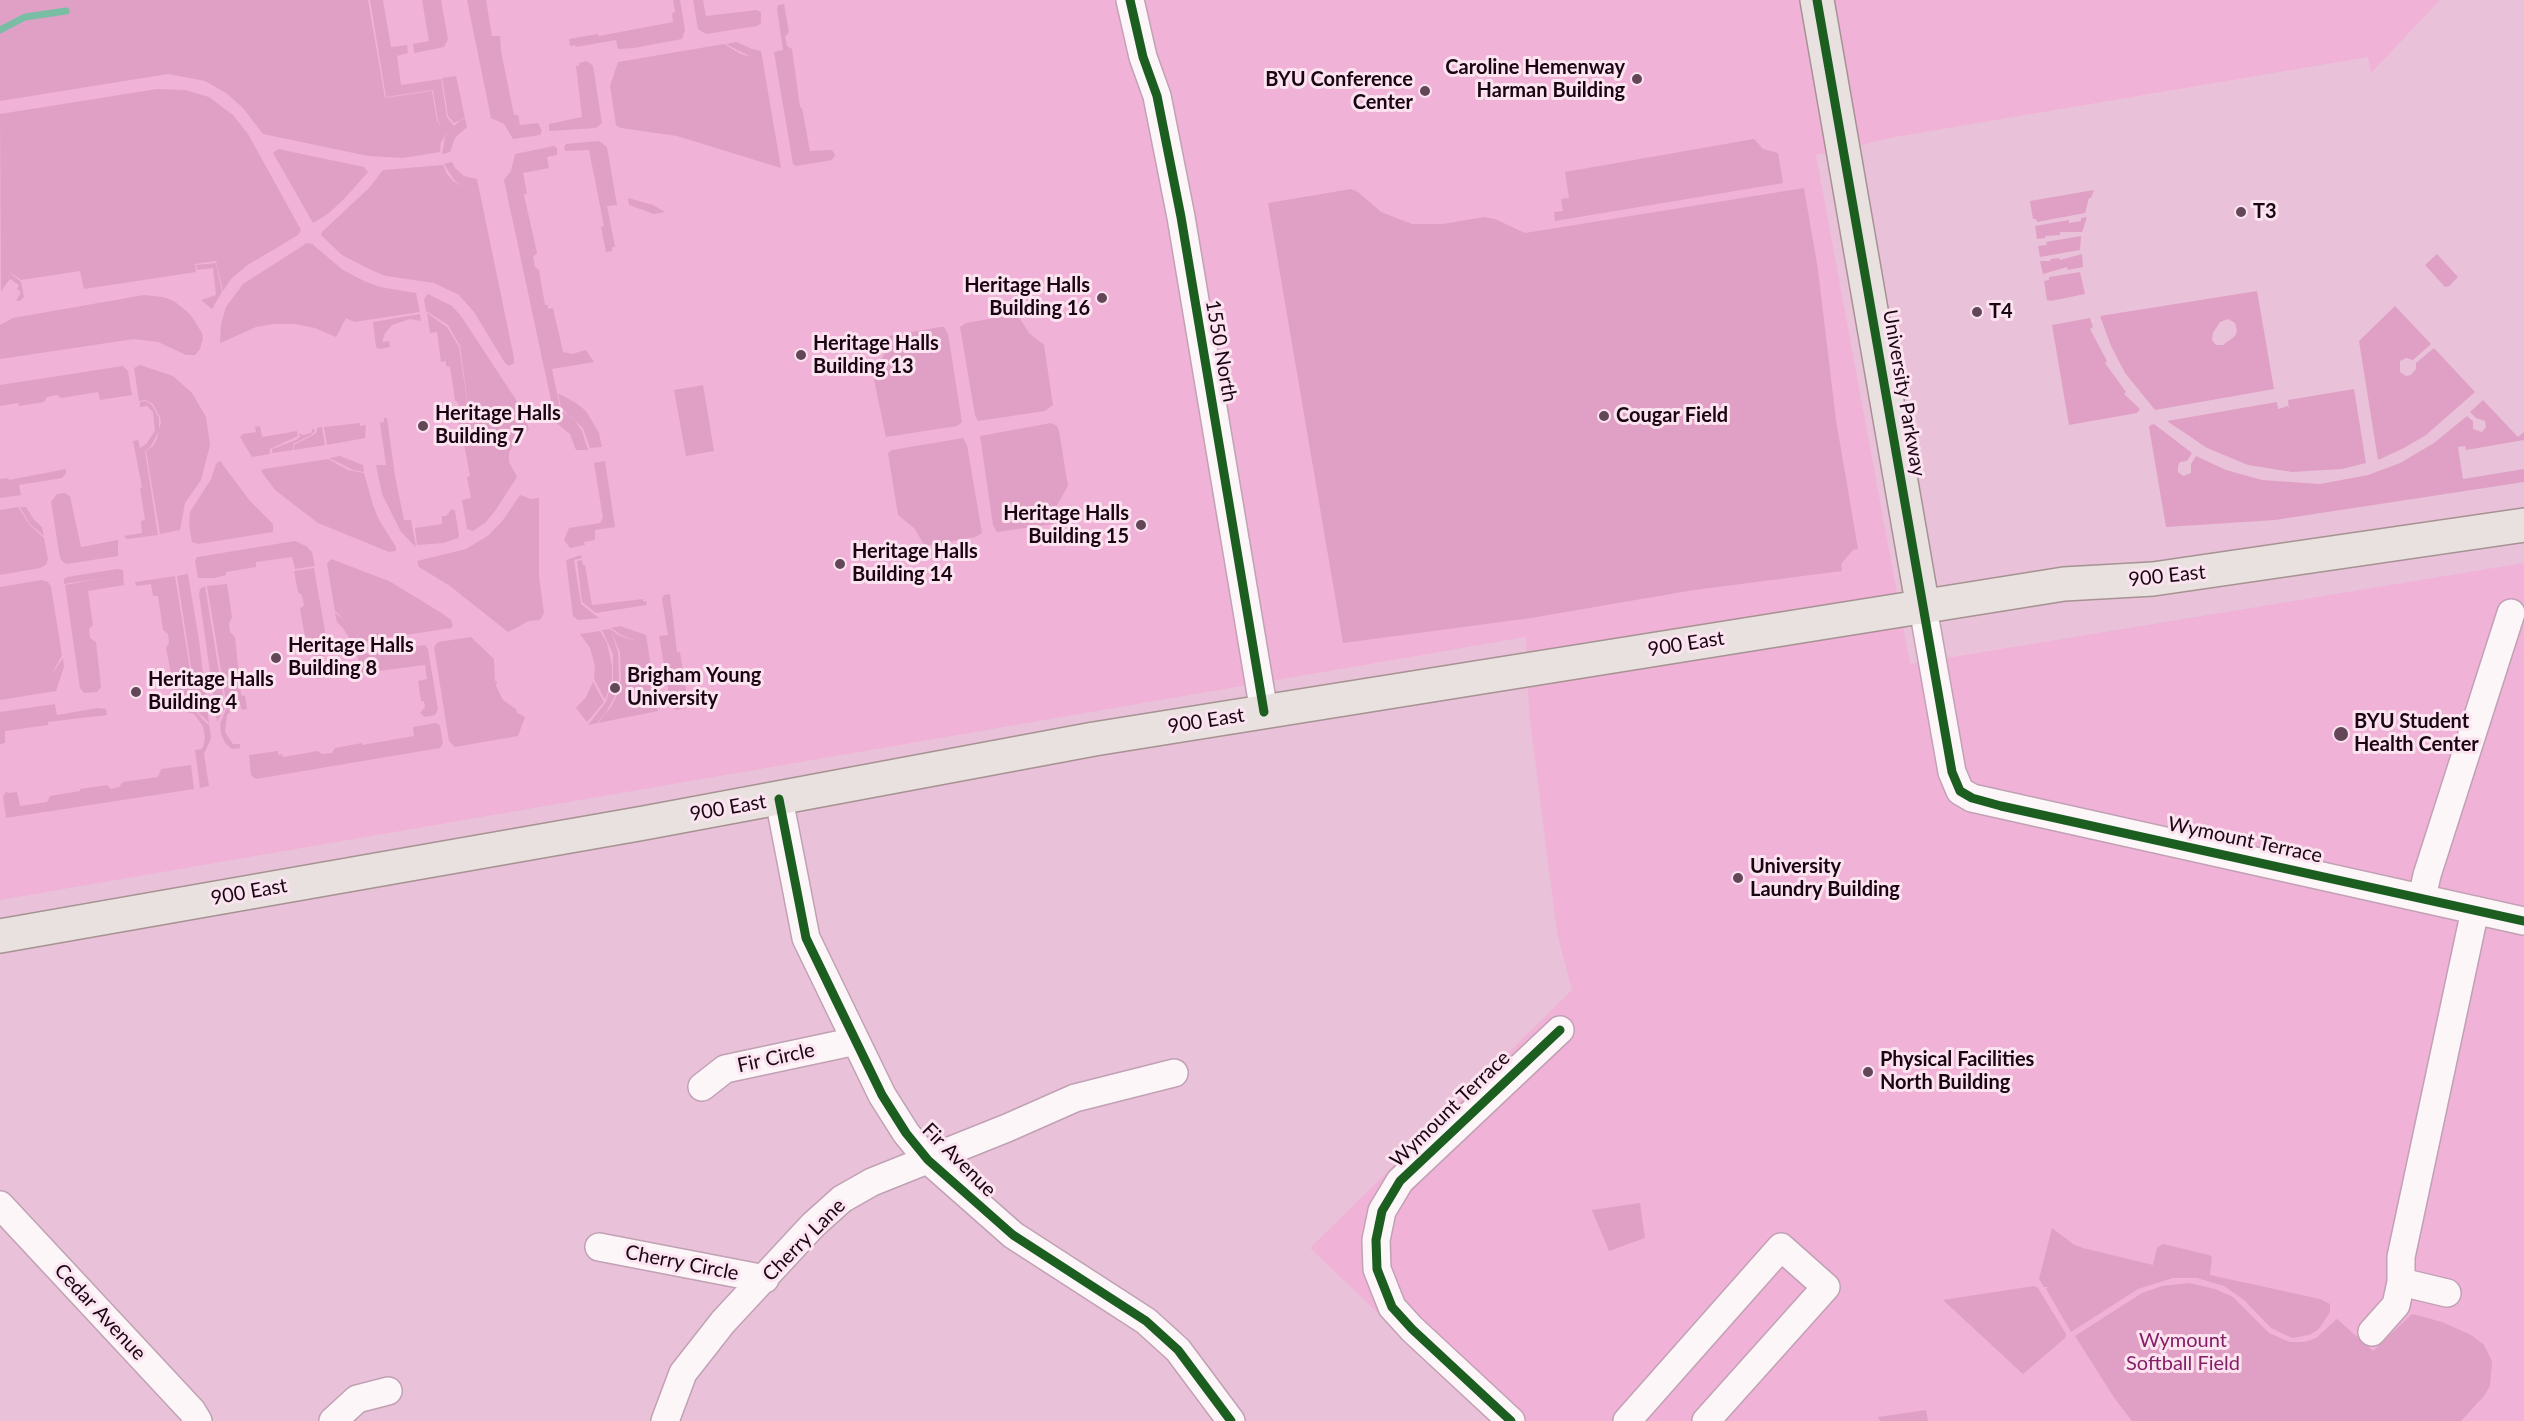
<!DOCTYPE html>
<html>
<head>
<meta charset="utf-8">
<style>
	body { margin:0 }
	canvas { display:block; background:#e9c1d8 }
</style>
</head>
<body>
<canvas width="2524" height="1421"></canvas>
<script>
const g = document.querySelector('canvas').getContext('2d');
g.lineJoin = 'round';
function paint(path, color) {
  g.fillStyle = color;
  g.fill(path, 'evenodd');
}
function shape(rows) {
  const path = new Path2D();
  for (const r of rows) {
    path.moveTo(r[0], r[1]);
    for (let i = 2; i < r.length; i += 2) path.lineTo(r[i], r[i + 1]);
  }
  return path;
}
function stroke(path, color, width, dash) {
  g.strokeStyle = color;
  g.lineWidth = width;
  g.lineCap = dash ? 'butt' : 'round';
  g.setLineDash(dash || []);
  g.stroke(path);
}
function drawText(font, color, halo, rows, align = 'center') {
  g.font = font + ' Lato,sans-serif';
  g.lineWidth = 6;
  g.setLineDash([]);
  g.textBaseline = 'middle';
  g.strokeStyle = halo;
  g.fillStyle = color;
  for (const [text, x, y, turn = 0] of rows) {
    g.save();
    g.translate(x, y);
    g.rotate((+turn || 0) * Math.PI / 180);
    g.textAlign = isNaN(turn) ? turn : align;
    if (halo) g.strokeText(text, 0, 0);
    g.fillText(text, 0, 0);
    g.restore();
  }
}
paint(shape([
	[0,0,2440,0,2371,73,2368,57,1895,137,1816,155,1910,664,2524,563,2524,1421,1491,1421,1310,1248,1572,990,1557,933,1529,712,1526,637,0,900]
]), '#f1b2d7');
paint(shape([
	[0,0,368,0,385,98,432,91,437,121,442,127,438,121,433,90,386,97,370,0,383,0,391,47,407,45,408,53,397,56,401,85,441,79,447,117,454,126,461,120,454,123,448,116,442,78,456,76,465,118,461,120,465,119,467,127,455,138,450,152,442,154,445,137,449,130,441,142,440,152,403,158,368,156,263,134,243,108,226,93,205,81,168,74,0,101],
	[422,0,441,0,448,39,444,47,414,53,413,44,429,41],
	[467,0,486,0,492,36,500,36,501,51,514,115,518,115,520,125,538,123,542,131,540,135,513,139,504,124,491,118],
	[673,0,680,0,685,30,682,39,634,48,618,49,616,40,576,47,575,45,570,46,569,39,598,34,599,36,673,22,672,13,675,12],
	[693,0,703,0,706,16,756,10,761,12,761,23,757,26,706,34,698,29],
	[784,4,789,32,785,37,787,46,792,49,800,107,802,108,810,151,832,150,835,155,832,160,796,166,793,164,774,52,783,50,777,9,778,5],
	[737,42,752,49,761,51,781,168,677,136,621,128,616,125,610,86,618,62,724,44,741,54,751,57,726,44],
	[587,61,593,66,602,123,596,128,549,131,549,124,582,117,576,66,579,66,579,63],
	[157,89,185,90,209,97,233,115,248,134,301,230,298,235,246,266,231,279,223,291,216,261,195,264,196,272,84,289,80,271,21,280,8,271,21,282,24,297,20,301,16,301,21,292,17,289,19,285,10,279,1,291,0,114],
	[1754,139,1763,149,1778,153,1783,183,1555,221,1554,212,1563,211,1561,199,1569,198,1565,172],
	[599,141,607,147,617,205,607,206,615,247,612,247,612,251,606,252,601,227,604,226,589,150,565,151,564,147,566,144],
	[554,146,557,148,557,155,547,157,549,168,523,173,527,193,524,195,537,253,533,257,535,267,539,270,545,305,548,305,548,309,553,308,563,352,572,354,586,350,594,362,552,369,560,408,552,405,504,180,511,171,515,154],
	[278,149,364,167,368,172,345,198,329,213,313,223,273,153],
	[452,162,455,168,464,176,477,179,514,358,514,363,509,366,505,363,474,312,459,295,434,283,386,276,373,271,342,255,321,235,322,232,369,188,383,170,443,165,447,174,453,181,463,186,454,180,444,164],
	[1804,188,1818,270,1836,420,1858,549,1853,550,1841,564,1842,571,1694,590,1531,618,1343,643,1268,203,1351,189,1358,192,1381,212,1412,224,1443,224,1484,217,1495,219,1525,233],
	[2094,190,2091,198,2089,198,2085,213,2037,222,2036,219,2033,219,2030,201],
	[628,198,653,205,665,212,654,214,629,205],
	[2087,217,2082,232,2060,232,2060,235,2045,236,2045,238,2037,239,2035,226,2069,220,2069,223,2081,221,2081,218],
	[2081,236,2080,250,2040,257,2038,246,2047,245,2046,242],
	[307,243,312,244,343,270,364,281,380,287,416,293,420,312,354,322,346,318,336,337,315,328,294,324,274,324,256,327,220,343,221,324,226,307,243,284],
	[2082,254,2083,267,2068,270,2067,267,2043,274,2040,261,2050,261,2051,259,2059,258,2060,260],
	[2437,254,2458,277,2449,286,2445,287,2425,265],
	[216,263,222,292,212,309,201,300,216,295,213,268,197,270,196,265],
	[2080,272,2085,294,2051,301,2047,300,2044,281,2049,280,2049,277],
	[2257,291,2274,389,2155,410,2125,373,2111,346,2100,316],
	[2228,319,2235,323,2237,331,2235,336,2223,345,2216,345,2212,340,2213,333,2220,322],
	[428,294,452,306,461,316,524,412,526,417,522,419,526,418,529,430,516,438,509,453,509,462,517,477,495,511,486,522,473,531,467,529,462,500,471,498,467,477,470,476,464,444,461,444,458,418,461,413,459,404,455,400,450,367,446,366,446,361,441,362,437,332,430,333,427,313,447,327,459,347,471,427,460,346,448,325,426,311,424,299],
	[144,295,163,297,174,301,190,314,202,333,203,339,200,349,195,355,186,355,158,342,134,339,0,359,0,325,13,318],
	[2395,306,2431,344,2413,360,2406,358,2400,361,2400,372,2406,376,2411,375,2416,369,2416,363,2434,348,2475,392,2426,435,2404,448,2378,460,2359,341],
	[420,314,421,321,410,319,392,325,385,333,382,342,389,341,390,347,379,349,376,347,373,322],
	[1017,314,1029,333,1044,345,1053,405,1045,411,978,421,975,415,960,327,966,323],
	[2090,318,2093,327,2090,329,2107,361,2105,363,2126,392,2124,394,2140,409,2137,413,2069,425,2052,325],
	[940,327,944,327,948,334,962,422,957,426,886,437,873,375,887,349,889,336],
	[140,365,173,376,192,393,206,417,210,445,201,480,185,503,180,530,160,534,146,451,153,446,157,439,159,431,151,446,145,451,158,535,127,539,124,536,142,533,141,521,145,520,140,488,142,487,133,441,138,440,140,448,146,444,155,431,153,412,147,406,140,407,140,402,146,401,152,405,159,418,159,429,161,423,160,417,153,404,146,400,139,401,134,368],
	[123,366,128,371,132,395,100,400,98,392,61,398,57,395,47,397,44,402,19,406,18,403,0,406,0,385],
	[703,385,714,451,686,456,674,390],
	[2354,389,2366,463,2342,469,2292,472,2248,465,2207,448,2167,421,2277,402,2278,409,2288,406,2289,410,2288,400],
	[558,393,576,403,586,411,599,433,602,447,590,448,583,428,561,408],
	[2483,400,2518,437,2524,432,2524,440,2466,450,2465,446,2458,447,2463,479,2524,469,2524,482,2275,520,2166,527,2149,427,2151,425,2154,424,2192,453,2187,461,2180,462,2178,466,2178,472,2183,476,2191,473,2191,464,2196,456,2226,470,2262,480,2320,484,2368,475,2400,463,2434,443,2467,416,2473,421,2473,429,2482,432,2486,427,2485,421,2476,418,2470,412],
	[552,407,567,414,576,422,582,431,588,450,576,450,570,434,554,421],
	[384,418,387,418,395,476,404,520,411,520,416,547,401,532,382,494,376,465,386,465,380,423,384,422],
	[360,423,360,426,366,425,365,438,327,445,324,427],
	[1051,423,1057,426,1059,431,1068,486,1057,505,1053,524,997,532,993,525,980,436],
	[260,426,262,437,297,431,298,436,270,449,270,454,252,457,240,437,243,434,256,432,255,427],
	[322,427,325,445,294,450,294,445,313,435,317,432,317,428],
	[313,428,315,431,311,435,293,444,293,450,272,453,272,449,296,440,300,437,299,433,303,435,311,433],
	[963,438,967,445,982,533,975,537,925,546,914,528,898,515,888,453,892,450],
	[340,456,363,465,364,472,353,470,329,458],
	[328,459,348,470,364,473,373,505,379,520,396,547,396,551,389,552,318,523,275,490,261,471,264,469],
	[220,461,250,501,273,524,273,532,198,544,192,542,189,525,190,512,211,479,216,464],
	[605,461,615,527,595,530,595,540,584,542,585,545,570,548,564,540,569,528,600,523,603,518,594,463],
	[66,469,66,473,62,478,19,485,21,495,0,498,0,479,8,478,9,480],
	[64,493,70,496,81,547,118,540,118,556,67,564,63,562,60,558,51,502,57,494],
	[520,495,531,499,539,498,539,576,544,613,540,620,529,621,508,632,450,586,419,567,417,561,466,549,489,535,503,520],
	[18,507,30,525,44,538,48,559,46,565,40,568,0,575,0,510],
	[20,507,26,507,34,520,42,527,44,536,30,524],
	[452,509,455,511,459,535,458,538,444,543,417,545,415,528,442,524,442,516,446,516],
	[295,541,306,546,312,552,315,566,295,569,292,557,256,562,256,567,226,572,226,575,214,578,198,578,195,561,197,557],
	[581,555,582,558,574,560,581,604,599,618,578,620,573,616,566,560],
	[331,559,389,581,440,612,451,620,453,625,451,628,361,642,356,634,360,643,353,644,343,628,337,622,335,613,345,620,335,611,327,564],
	[582,560,583,565,585,565,592,605,643,599,644,602,647,601,646,605,596,613,582,602,577,561],
	[314,568,328,649,323,658,314,660,313,654,310,654,307,637,305,637,300,609,304,605,302,595,298,592,294,571],
	[117,569,123,570,124,585,88,591,93,625,89,629,90,638,96,642,101,687,97,692,84,693,80,688,65,585,102,578,64,584,64,579,67,577],
	[188,574,199,640,209,723,198,712,177,576],
	[175,576,197,713,207,724,209,724,211,738,204,754,209,786,200,788,195,750,202,749,203,747,205,738,203,726,194,714,183,711,176,712,175,706,177,705,166,648,169,643,168,634,163,630,158,596,153,596,151,584,136,586,135,582],
	[42,580,48,582,51,587,62,655,52,674,63,658,64,667,56,691,0,700,0,587],
	[227,584,232,617,229,624,230,632,235,637,241,695,245,696,247,709,242,710,240,704,227,715,225,732,233,744,240,744,240,748,232,749,225,743,221,733,220,724,227,707,207,586],
	[205,586,225,708,217,722,199,594,200,589],
	[670,594,677,652,680,652,687,696,711,694,713,700,711,703,676,710,671,706,659,636,668,635,662,599,664,595],
	[620,626,646,635,658,711,598,723,611,707,617,695,621,680,620,652,611,631,618,652,619,680,616,694,605,714,597,723,588,725,606,702,613,679,613,654,602,630,610,629,620,636,637,641,621,635,611,628],
	[600,631,607,643,612,666,612,679,605,700,594,679,595,666,590,648,580,634],
	[471,637,494,659,495,681,497,681,496,686,503,700,517,710,516,712,525,717,518,736,455,747,449,741,434,647,438,642],
	[425,645,428,649,438,709,435,715,425,717,420,713,425,707,424,701,421,701,418,681,427,679,425,665,317,679,316,672,359,665,357,655],
	[593,682,604,702,587,722,576,708,586,697],
	[55,704,57,715,98,708,106,709,107,715,48,722,48,725,5,731,5,743,0,744,0,712],
	[436,723,440,726,443,743,440,748,256,779,251,775,249,755,278,751,278,755,282,754,283,757,318,751,322,754,332,753,335,748,362,743,362,745,414,736,413,727],
	[191,765,194,789,6,818,3,796,7,791,8,793,17,792,20,806,47,802,50,796,80,791,80,789,107,785,111,789,119,787,123,782,158,777,161,769],
	[1640,1203,1645,1238,1609,1251,1592,1210],
	[2052,1228,2073,1244,2083,1248,2153,1265,2157,1248,2163,1244,2209,1255,2212,1257,2210,1275,2320,1299,2330,1304,2330,1312,2318,1330,2309,1335,2292,1338,2271,1328,2244,1300,2224,1286,2197,1278,2173,1278,2138,1289,2071,1332,2046,1289,2048,1287,2044,1287,2039,1279],
	[2189,1283,2215,1289,2233,1297,2269,1333,2290,1342,2304,1342,2316,1338,2337,1319,2373,1351,2412,1314,2442,1322,2471,1335,2484,1345,2492,1361,2490,1386,2484,1396,2461,1421,2132,1421,2115,1399,2075,1336,2142,1293,2162,1286],
	[2034,1286,2038,1288,2066,1334,2065,1338,2023,1374,1943,1300],
	[1926,1410,1928,1421,1880,1421,1878,1417]
]), '#e0a0c6');
stroke(shape([
	[0,30,25,17,66,11]
]), '#78bda4', 7);
const minor = shape([
	[1130,0,1143,57,1157,96,1181,217,1264,712],
	[1923,608,1952,772,1960,791,1972,798,2524,921],
	[779,799,806,938,882,1095,906,1133,928,1160,1013,1235,1146,1321,1178,1350,1231,1421],
	[2422,898,2427,875,2511,613],
	[702,1087,725,1069,856,1041],
	[0,1205,192,1411,198,1421],
	[599,1247,765,1279],
	[2401,1282,2447,1293],
	[2372,1332,2396,1305,2401,1282,2401,1257,2475,910],
	[333,1421,357,1399,388,1391],
	[665,1421,683,1373,723,1322,813,1225,842,1199,872,1182,1007,1128,1075,1098,1174,1073],
	[1511,1421,1412,1329,1392,1307,1377,1269,1376,1240,1382,1211,1400,1181,1560,1030],
	[1627,1421,1781,1247,1826,1287,1706,1421]
]);
const major = shape([
	[1817,0,1923,608],
	[0,936,644,823,1094,739,2064,584,2153,579,2524,525]
]);
stroke(minor, '#c1a1b4', 30);
stroke(major, '#a69292', 36);
stroke(minor, '#fcf6f9', 27);
stroke(major, '#e8e1df', 33);
stroke(shape([
	[1130,0,1143,57,1157,96,1181,217,1264,712],
	[1817,0,1952,772,1960,791,1972,798,2001,806,2524,921],
	[779,799,806,938,882,1095,906,1133,928,1160,1013,1235,1146,1321,1178,1350,1231,1421],
	[1511,1421,1412,1329,1392,1307,1377,1269,1376,1240,1382,1211,1400,1181,1560,1030]
]), '#1b5e20', 9);
for (const [x, y, r, color] of [
	[1637,79,6,"#634658"],
	[1425,91,6,"#634658"],
	[2241,212,6,"#634658"],
	[1102,298,6,"#634658"],
	[1977,312,6,"#634658"],
	[801,355,6,"#634658"],
	[1604,416,6,"#634658"],
	[423,426,6,"#634658"],
	[1141,525,6,"#634658"],
	[840,564,6,"#634658"],
	[276,658,6,"#634658"],
	[615,688,6,"#634658"],
	[136,692,6,"#634658"],
	[2341,734,8,"#634658"],
	[1738,878,6,"#634658"],
	[1868,1072,6,"#634658"]
]) {
  const dot = new Path2D();
  dot.arc(x, y, r, 0, 2 * Math.PI);
  g.fillStyle = color;
  g.fill(dot);
  stroke(dot, '#fbe4f0', 2);
}
drawText('bold 20px', '#1b0413', '#fbe4f0', [
	["Caroline Hemenway",1625,68,"right"],
	["Harman Building",1625,91,"right"],
	["BYU Conference",1413,80,"right"],
	["Center",1413,103,"right"],
	["T3",2253,212],
	["Heritage Halls",1090,286,"right"],
	["Building 16",1090,309,"right"],
	["T4",1989,312],
	["Heritage Halls",813,344],
	["Building 13",813,367],
	["Heritage Halls",435,414],
	["Building 7",435,437],
	["Cougar Field",1616,416],
	["Heritage Halls",1129,514,"right"],
	["Building 15",1129,537,"right"],
	["Heritage Halls",852,552],
	["Building 14",852,575],
	["Heritage Halls",288,646],
	["Building 8",288,669],
	["Brigham Young",627,676],
	["University",627,699],
	["Heritage Halls",148,680],
	["Building 4",148,703],
	["BYU Student",2354,722],
	["Health Center",2354,745],
	["University",1750,867],
	["Laundry Building",1750,890],
	["Physical Facilities",1880,1060],
	["North Building",1880,1083]
], 'left');
drawText('20px', '#1b0413', '#fbe4f0', [
	["1550 North",1221,351,80],
	["University Parkway",1904,393,80],
	["900 East",2167,576,-6],
	["900 East",1686,644,-9],
	["900 East",1206,721,-9],
	["900 East",728,808,-10],
	["Wymount Terrace",2245,840,12],
	["900 East",249,892,-10],
	["Fir Circle",776,1058,-12],
	["Wymount Terrace",1450,1109,-44],
	["Fir Avenue",959,1160,45],
	["Cherry Lane",804,1240,-45],
	["Cherry Circle",682,1263,11],
	["Cedar Avenue",100,1312,47]
]);
drawText('20px', '#851e65', '#fbe4f0', [
	["Wymount",2183,1341],
	["Softball Field",2183,1364]
]);
</script>
</body>
</html>
